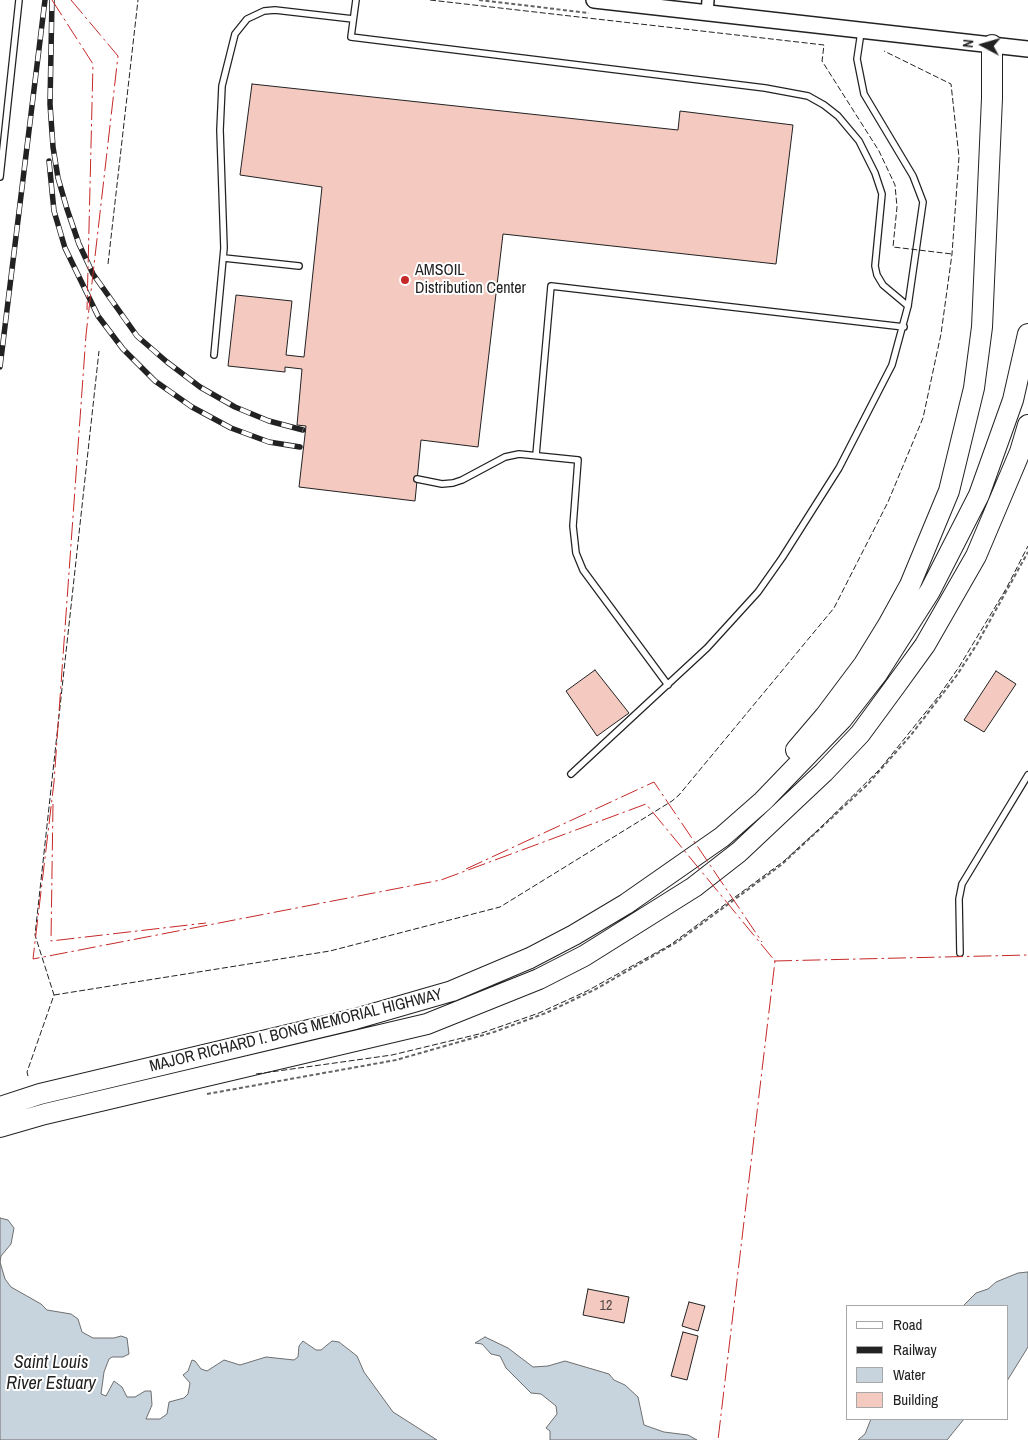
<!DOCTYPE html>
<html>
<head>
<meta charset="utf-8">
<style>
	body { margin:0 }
	#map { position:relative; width:1028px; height:1440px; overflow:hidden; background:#fff; font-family:"Archivo Narrow",sans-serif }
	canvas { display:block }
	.legend { position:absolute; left:846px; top:1305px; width:162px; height:115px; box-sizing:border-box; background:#fff; border:1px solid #a7a7a7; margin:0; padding:6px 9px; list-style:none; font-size:15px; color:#222 }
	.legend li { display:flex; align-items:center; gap:10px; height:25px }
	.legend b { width:25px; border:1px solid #a7a7a7 }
	.north { position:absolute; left:958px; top:20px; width:50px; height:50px; -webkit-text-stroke:4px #fff; paint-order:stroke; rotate:276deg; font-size:14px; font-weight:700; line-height:20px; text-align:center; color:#222 }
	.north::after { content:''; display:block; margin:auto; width:18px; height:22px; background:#222; clip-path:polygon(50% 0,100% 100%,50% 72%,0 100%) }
</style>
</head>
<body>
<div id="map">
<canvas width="1028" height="1440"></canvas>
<ul class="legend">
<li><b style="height:6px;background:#fff"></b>Road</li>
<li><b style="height:6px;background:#222"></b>Railway</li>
<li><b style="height:14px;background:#c7d3dd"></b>Water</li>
<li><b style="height:14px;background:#f3c9c0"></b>Building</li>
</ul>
<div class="north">N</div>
</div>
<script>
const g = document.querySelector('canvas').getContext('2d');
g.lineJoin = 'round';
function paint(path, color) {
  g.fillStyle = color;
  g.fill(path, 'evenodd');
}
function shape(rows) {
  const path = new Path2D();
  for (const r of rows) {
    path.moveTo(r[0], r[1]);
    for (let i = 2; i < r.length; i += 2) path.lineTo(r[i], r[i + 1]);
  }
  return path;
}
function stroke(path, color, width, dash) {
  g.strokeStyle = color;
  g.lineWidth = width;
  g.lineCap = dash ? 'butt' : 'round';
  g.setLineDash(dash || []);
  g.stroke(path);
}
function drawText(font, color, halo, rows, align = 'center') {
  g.font = font + ' "Archivo Narrow",sans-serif';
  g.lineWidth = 4;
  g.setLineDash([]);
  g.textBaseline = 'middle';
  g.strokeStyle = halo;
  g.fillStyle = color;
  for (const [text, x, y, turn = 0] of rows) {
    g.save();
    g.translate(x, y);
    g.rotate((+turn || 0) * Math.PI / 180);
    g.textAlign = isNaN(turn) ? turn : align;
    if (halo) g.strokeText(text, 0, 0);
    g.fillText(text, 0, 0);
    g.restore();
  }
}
const water = shape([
	[0,1218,8,1220,14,1228,11,1244,1,1256,0,1262,5,1279,11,1287,41,1304,47,1310,71,1314,78,1319,82,1332,93,1338,114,1338,121,1336,127,1338,129,1354,123,1357,112,1357,109,1359,104,1372,101,1394,106,1396,114,1381,122,1387,127,1397,135,1397,145,1391,151,1391,152,1405,146,1419,160,1419,167,1414,169,1402,184,1398,188,1394,190,1383,183,1375,188,1371,192,1360,195,1361,201,1369,207,1371,224,1360,240,1365,266,1357,294,1360,298,1357,299,1346,303,1341,316,1350,321,1350,332,1341,339,1342,357,1356,364,1372,393,1412,437,1440,0,1440,0,1218],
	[1028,1272,1028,1347,1007,1381,1007,1306,963,1306,976,1293,988,1289,996,1282,1018,1273,1028,1272],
	[485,1337,508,1348,533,1367,548,1366,565,1361,609,1374,614,1380,625,1385,638,1397,644,1425,664,1432,688,1435,697,1440,550,1440,550,1431,546,1428,557,1414,556,1406,541,1394,531,1393,506,1368,500,1356,491,1354,482,1344,475,1343,485,1337],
	[871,1419,964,1419,947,1440,858,1440,865,1434,871,1419]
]);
paint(water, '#c7d3dd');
stroke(water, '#6f6f6f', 1);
const building = shape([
	[252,84,678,130,680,111,793,125,776,264,503,234,478,447,421,440,415,501,299,487,306,426,297,425,302,369,285,367,285,372,228,366,236,295,292,301,286,355,304,357,322,187,240,175,252,84],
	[595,670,629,713,597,736,566,691,595,670],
	[996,671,1016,684,984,732,964,720,996,671],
	[588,1289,629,1297,624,1323,583,1315,588,1289],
	[689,1302,705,1306,698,1331,682,1326,689,1302],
	[683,1332,698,1336,687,1380,671,1376,683,1332]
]);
paint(building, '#f3c9c0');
stroke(building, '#222', 1);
const lane = shape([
	[356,0,351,37,765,88,808,96,824,105,838,116,859,141,875,173,882,194,875,266,877,275,883,285,908,306],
	[0,177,19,0],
	[224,258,299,266],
	[214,355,224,248,220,130,222,86,235,34,247,19,264,11,275,10,353,19],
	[536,455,551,286,904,327],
	[417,479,442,484,453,483,462,480,505,457,519,454,578,460,573,526,576,553,583,570,668,685],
	[571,774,707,648,758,592,782,558,839,468,892,365,908,306,923,202,913,176,864,94,857,59,861,32],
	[960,953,959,899,962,884,1028,775]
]);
const street = shape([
	[707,13,708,0]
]);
const secondary = shape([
	[594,0,1028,49]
]);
const highway = shape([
	[796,750,825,716,864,664,888,625,910,585,949,491,974,388,982,327,992,98,992,45],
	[0,1107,40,1094,355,1019,452,991,530,958,574,935,626,904,722,837,763,801,842,719,877,674,930,591,979,495,1013,400,1028,334],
	[0,1127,45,1114,427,1024,539,979,584,956,694,887,739,852,824,772,860,734,896,685,925,645,976,556,1020,452,1028,425]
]);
stroke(lane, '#222', 8);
stroke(street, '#222', 14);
stroke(secondary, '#222', 18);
stroke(highway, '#222', 22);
stroke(shape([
	[479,0,589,13],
	[207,1094,396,1060,494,1032,546,1013,596,989,677,942,781,865,867,785,911,735,957,675,977,644,1028,552]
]), '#646464', 2, [4, 2.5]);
stroke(lane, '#fff', 5.5);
stroke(street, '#fff', 11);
stroke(secondary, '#fff', 15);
stroke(highway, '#fff', 20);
const rail = shape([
	[52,0,50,104,53,147,58,178,67,209,79,244,93,274,137,336,167,362,200,387,235,407,269,421,303,430],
	[49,161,54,211,65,248,98,316,123,349,155,381,192,407,231,428,269,442,300,447],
	[0,367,45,0]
]);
stroke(rail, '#222', 5.5);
stroke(rail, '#fff', 4, [11]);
stroke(shape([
	[430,0,824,45,822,61,879,151,895,185,897,207,893,247,952,254],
	[108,264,138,0],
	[54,995,330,951,500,907,672,801,679,795,834,608,888,502,923,418,941,334,952,254,959,157,951,84,884,51],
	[256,1074,392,1055,479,1034,539,1013,587,991,670,945,784,861,817,831,880,769,938,697,959,667,1006,589,1028,546],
	[28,1076,27,1072,54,995,35,935,99,351]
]), '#222', 1, [6, 2.5]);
stroke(shape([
	[52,0,93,64,87,310],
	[71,0,118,56,86,335,54,782,33,959,441,880,646,804,775,961,718,1440],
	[53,804,51,941,206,923],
	[466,869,654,782,762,942],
	[774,961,1028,955]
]), '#c62828', 1, [18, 4, 2.5, 4]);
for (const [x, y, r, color] of [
	[405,280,5,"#c62828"]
]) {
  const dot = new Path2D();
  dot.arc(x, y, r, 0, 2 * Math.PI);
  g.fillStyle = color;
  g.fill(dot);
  stroke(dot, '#fff', 2);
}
drawText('14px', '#564c4a', null, [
	["12",606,1306]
]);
drawText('16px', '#222', '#fff', [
	["AMSOIL",415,271],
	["Distribution Center",415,289]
], 'left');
drawText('16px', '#222', '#fff', [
	["MAJOR RICHARD I. BONG MEMORIAL HIGHWAY",296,1031,-14]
]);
drawText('italic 18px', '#222', '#fff', [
	["Saint Louis",51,1363],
	["River Estuary",51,1384]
]);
</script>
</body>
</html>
